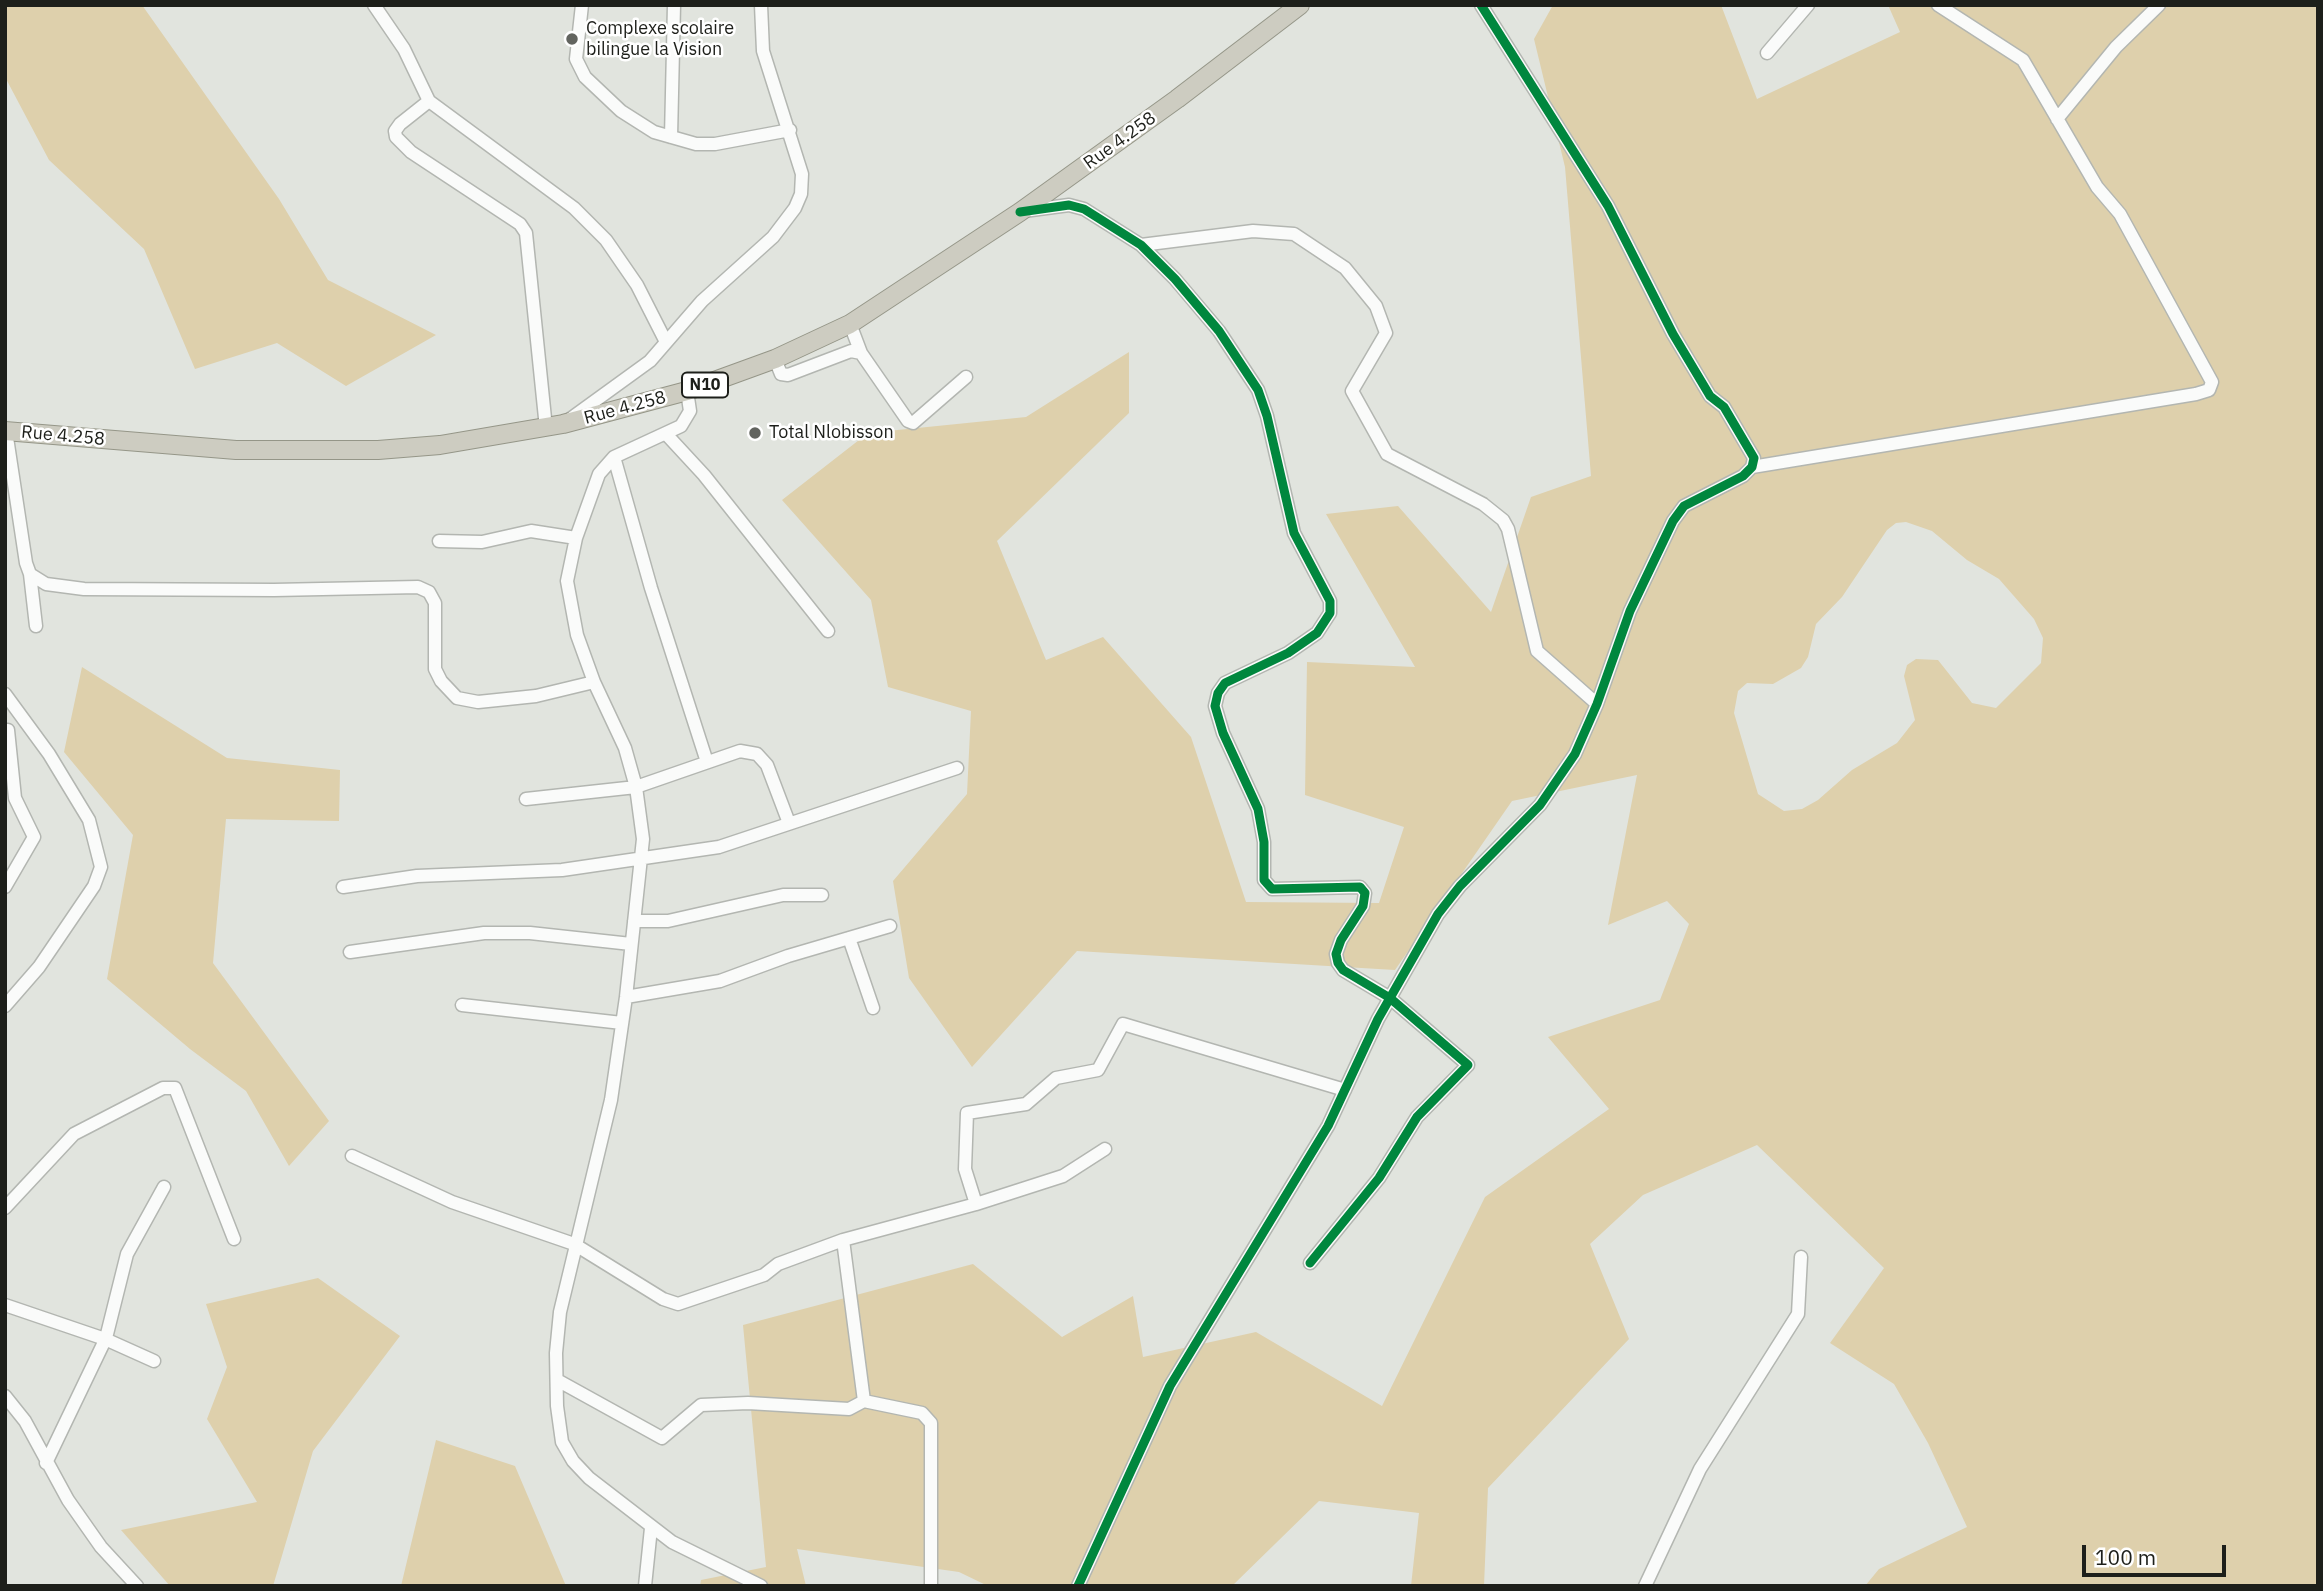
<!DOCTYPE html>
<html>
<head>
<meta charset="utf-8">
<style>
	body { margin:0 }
	#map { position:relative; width:2323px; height:1591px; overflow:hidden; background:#e1e4de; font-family:"IBM Plex Sans",sans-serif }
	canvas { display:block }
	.frame { position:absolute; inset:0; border:7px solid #1d1f1a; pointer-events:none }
	.scale { position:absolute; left:2082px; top:1545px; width:144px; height:32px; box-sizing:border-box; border:4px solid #1d1f1a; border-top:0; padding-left:9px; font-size:21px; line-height:24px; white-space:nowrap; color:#1d1f1a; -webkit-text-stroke:5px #fff; paint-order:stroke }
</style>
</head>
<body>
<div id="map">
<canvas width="2323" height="1591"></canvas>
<div class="frame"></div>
<div class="scale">100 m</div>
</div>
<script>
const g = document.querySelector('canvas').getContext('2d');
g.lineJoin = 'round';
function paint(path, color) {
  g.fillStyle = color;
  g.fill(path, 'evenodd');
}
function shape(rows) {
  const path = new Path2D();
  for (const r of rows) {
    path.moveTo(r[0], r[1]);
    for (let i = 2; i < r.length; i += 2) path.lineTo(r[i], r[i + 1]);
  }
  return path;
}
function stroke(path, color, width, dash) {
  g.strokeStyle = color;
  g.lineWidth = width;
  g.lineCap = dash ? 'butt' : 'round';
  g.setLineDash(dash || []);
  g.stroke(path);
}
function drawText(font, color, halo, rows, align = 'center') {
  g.font = font + ' "IBM Plex Sans",sans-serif';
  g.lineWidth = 5;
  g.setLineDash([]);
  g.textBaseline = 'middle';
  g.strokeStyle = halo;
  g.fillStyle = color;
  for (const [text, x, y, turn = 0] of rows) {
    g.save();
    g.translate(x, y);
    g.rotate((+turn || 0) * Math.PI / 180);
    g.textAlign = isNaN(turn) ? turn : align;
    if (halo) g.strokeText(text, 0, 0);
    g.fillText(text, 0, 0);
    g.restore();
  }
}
paint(shape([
	[5,5,142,5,279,199,328,280,436,335,346,386,277,343,195,369,144,249,49,160,5,77],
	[1553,5,1721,5,1757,99,1900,32,1888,5,2318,5,2318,1586,1865,1586,1879,1569,1967,1527,1928,1443,1894,1384,1830,1343,1884,1268,1757,1145,1643,1195,1590,1244,1629,1339,1488,1488,1484,1586,1411,1586,1419,1513,1319,1501,1232,1586,988,1586,959,1572,797,1549,806,1586,700,1586,701,1580,766,1567,743,1325,973,1264,1062,1337,1133,1296,1143,1357,1256,1332,1382,1406,1485,1197,1609,1109,1548,1037,1660,1000,1689,924,1667,901,1608,925,1637,775,1512,801,1395,970,1077,951,972,1067,909,978,893,881,967,794,971,711,888,687,871,600,782,500,868,433,1026,417,1129,352,1129,413,997,541,1046,660,1103,637,1191,737,1246,902,1379,903,1404,827,1305,795,1307,662,1415,667,1326,514,1398,506,1491,612,1531,497,1591,476,1565,167,1534,39],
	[1906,522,1932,531,1967,560,1999,579,2034,619,2043,638,2041,663,1996,708,1972,703,1938,660,1916,659,1907,665,1904,676,1915,720,1897,743,1852,770,1818,800,1802,809,1784,811,1758,794,1734,713,1738,691,1747,683,1773,684,1801,668,1808,657,1816,624,1842,597,1887,530,1896,523],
	[82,667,227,758,340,770,339,821,226,819,213,963,329,1121,289,1166,246,1091,190,1049,107,979,133,835,64,752],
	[318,1278,400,1336,313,1451,273,1586,170,1586,121,1530,257,1502,207,1419,227,1367,206,1304],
	[436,1440,515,1466,566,1586,401,1586]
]), '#ded0ac');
const minor = shape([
	[374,5,404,49,429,101,574,208,606,240,637,285,666,342],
	[582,5,576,59,585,77,621,111,654,132,696,144,715,144,790,130],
	[1767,53,1808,5],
	[429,101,400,124,395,131,396,137,411,152,520,224,526,233,546,428],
	[2057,119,2116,47,2159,5],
	[671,137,674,5],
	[1024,211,1069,205,1084,209,1141,245,1175,279,1219,331,1258,390,1267,416,1294,533,1330,601,1330,613,1317,633,1288,653,1225,683,1218,693,1215,706,1223,733,1258,809,1264,842,1264,880,1272,889,1360,887,1365,893,1363,906,1341,940,1336,954,1338,963,1343,970,1390,998,1468,1065,1417,1117,1379,1178,1310,1263],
	[1141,245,1253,231,1294,234,1345,268,1376,306,1386,333,1352,391,1387,454,1483,504,1503,520,1508,529,1537,651,1597,704],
	[850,324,861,353],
	[775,359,781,374,788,375,851,351,861,353,908,421,913,423,966,377],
	[687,391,690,411,681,426,614,457,599,474,576,538,567,581,577,635,594,682,625,748,636,787,643,839,626,997,611,1100,560,1312,556,1353,557,1406,562,1442,573,1461,589,1478,672,1542,761,1586],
	[570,419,650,361,702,301,773,237,795,208,801,194,802,174,763,51,761,5],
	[6,431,26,563,30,574,46,584,84,589,274,590,418,587,429,592,435,603,435,669,441,681,457,698,478,702,536,696,594,682],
	[667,435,704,475,828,631],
	[614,457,651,588,707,762],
	[1752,467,2196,394,2209,390,2212,382,2120,214,2097,187,2023,60,1938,5],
	[439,541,482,542,531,531,576,538],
	[30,574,36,626],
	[5,694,49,754,89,820,101,867,94,886,39,967,5,1006],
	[5,730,8,730,15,798,34,837,5,887],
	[526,799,636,787,740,751,757,754,767,765,789,823],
	[343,887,417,876,562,870,719,847,957,768],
	[634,921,668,921,783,895,822,895],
	[849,938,873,1008],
	[350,952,484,933,530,933,631,944],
	[626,997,720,981,788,956,890,926],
	[462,1005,622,1023],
	[352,1156,452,1202,574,1244,663,1299,678,1304,764,1275,778,1264,843,1240],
	[976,1204,965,1169,967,1113,1026,1104,1056,1078,1098,1070,1123,1024,1345,1090],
	[5,1208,74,1134,163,1088,175,1088,234,1239],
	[5,1305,105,1339,154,1361],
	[557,1380,662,1438,701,1405,748,1403,849,1409,864,1401],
	[5,1396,25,1421,68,1500,101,1547,137,1586],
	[46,1463,106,1338,127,1254,164,1187],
	[645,1586,651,1528],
	[931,1586,931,1423,922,1413,864,1401,843,1240,976,1204,1063,1176,1105,1149],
	[1078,1586,1170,1386,1328,1126,1378,1019,1438,914,1460,886,1540,805,1575,754,1597,704,1630,611,1673,521,1684,506,1743,476,1752,467,1754,458,1724,407,1710,396,1673,334,1608,206,1481,5],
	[1645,1586,1700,1469,1798,1314,1801,1257]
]);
const highway = shape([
	[5,431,236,450,378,450,440,445,563,424,687,391,775,359,850,324,1020,212,1177,99,1300,5]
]);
stroke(minor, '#b3b6b1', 15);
stroke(highway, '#959688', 20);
stroke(minor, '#fafbfa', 12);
stroke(highway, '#cdccc1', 18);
stroke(shape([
	[1020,212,1069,205,1084,209,1141,245,1175,279,1219,331,1258,390,1267,416,1294,533,1330,601,1330,613,1317,633,1288,653,1225,683,1218,693,1215,706,1223,733,1258,809,1264,842,1264,880,1272,889,1360,887,1365,893,1363,906,1341,940,1336,954,1338,963,1343,970,1390,998,1468,1065,1417,1117,1379,1178,1310,1263],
	[1078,1586,1170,1386,1328,1126,1378,1019,1438,914,1460,886,1540,805,1575,754,1597,704,1630,611,1673,521,1684,506,1743,476,1752,467,1754,458,1724,407,1710,396,1673,334,1608,206,1481,5]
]), '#00873e', 9);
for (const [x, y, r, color] of [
	[572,39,7,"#62645f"],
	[755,433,7,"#62645f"]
]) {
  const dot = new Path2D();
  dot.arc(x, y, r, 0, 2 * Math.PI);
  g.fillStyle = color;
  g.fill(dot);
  stroke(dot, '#fff', 2.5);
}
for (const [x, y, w] of [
	[705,385,46]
]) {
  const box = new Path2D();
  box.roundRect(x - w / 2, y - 12.5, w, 25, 5);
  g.fillStyle = '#fff';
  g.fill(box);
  stroke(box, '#1d1f1a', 2);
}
drawText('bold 16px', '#1d1f1a', null, [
	["N10",705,385]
]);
drawText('18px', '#1d1f1a', '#fff', [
	["Complexe scolaire",586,29],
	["bilingue la Vision",586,50],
	["Total Nlobisson",769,433]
], 'left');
drawText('18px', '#1d1f1a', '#fff', [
	["Rue 4.258",1120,141,-36],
	["Rue 4.258",625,408,-15],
	["Rue 4.258",63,436,5]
]);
</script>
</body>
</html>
